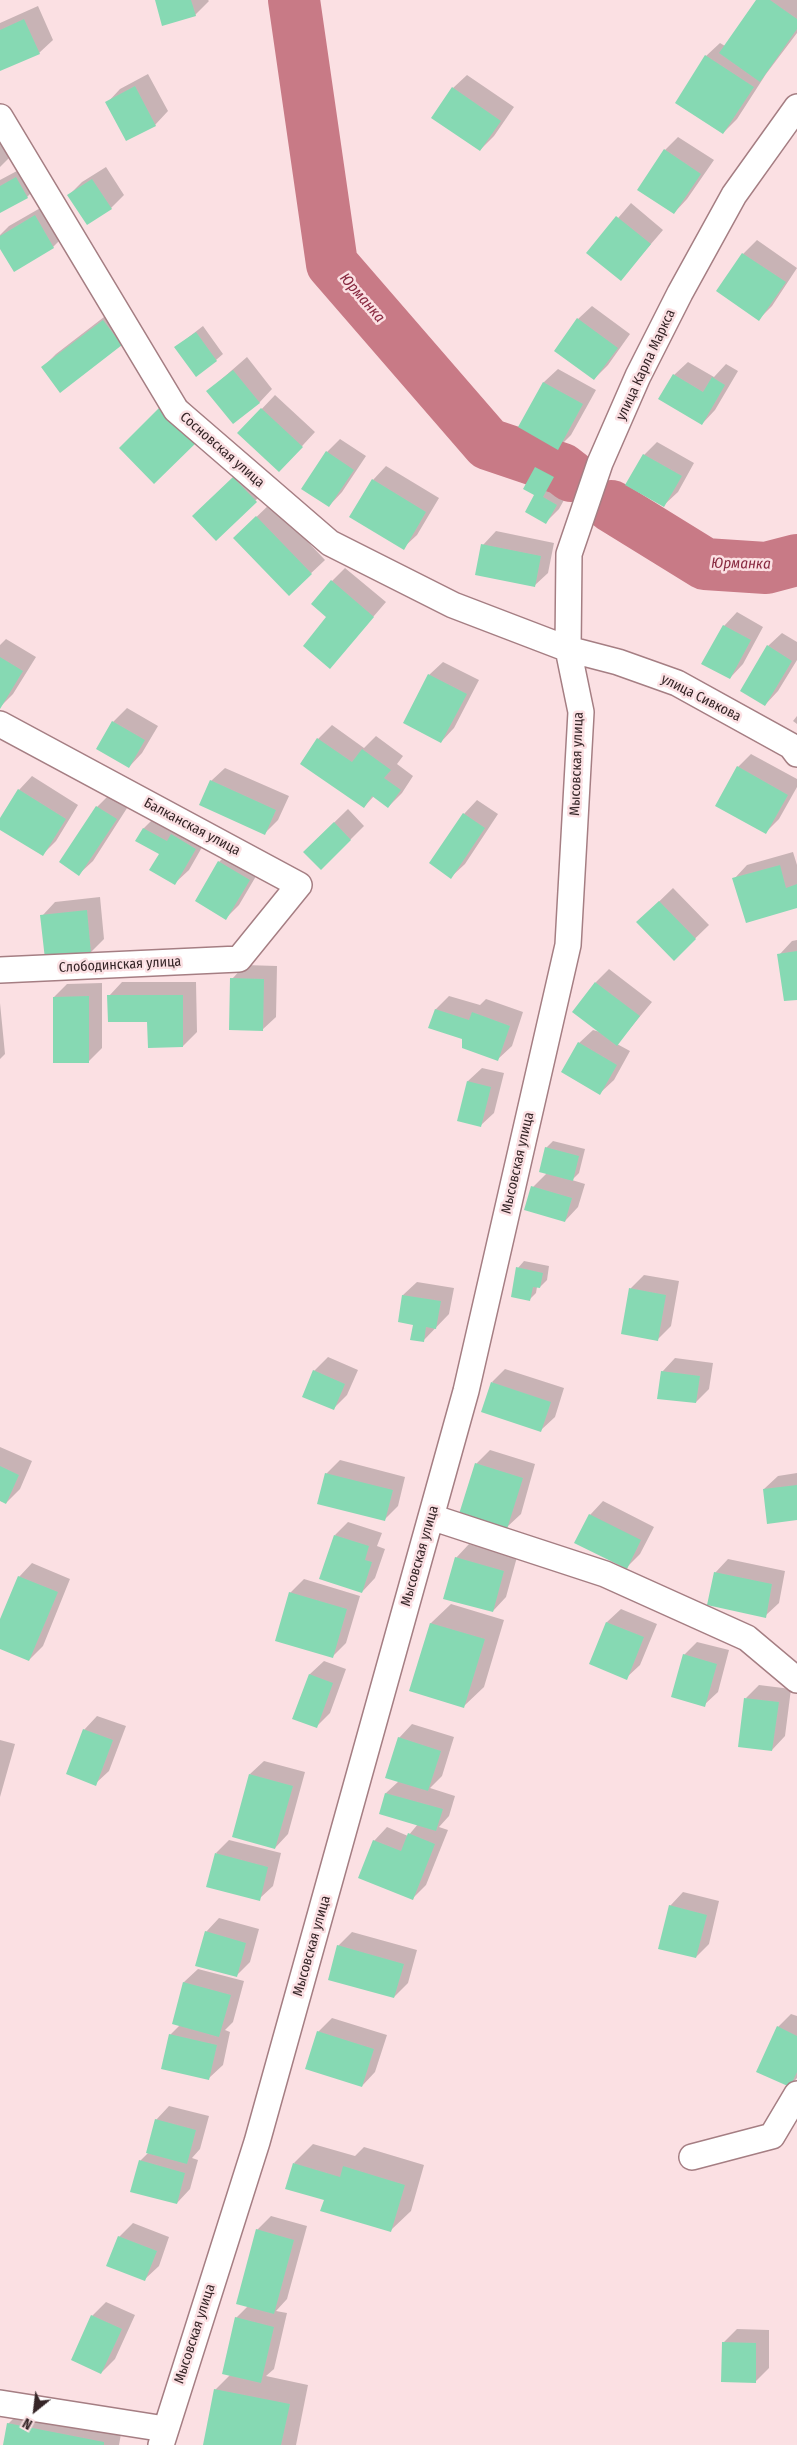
<!DOCTYPE html>
<html>
<head>
<meta charset="utf-8">
<style>
	body { margin:0 }
	#map { position:relative; width:797px; height:2445px; overflow:hidden; background:#fbe0e3; font-family:"Fira Sans Condensed",sans-serif }
	canvas { display:block }
	.north { position:absolute; left:10px; top:2385px; width:50px; height:50px; -webkit-text-stroke:4px #fbe0e3; paint-order:stroke; rotate:209deg; font-size:14px; font-weight:700; line-height:20px; text-align:center; color:#352527 }
	.north::after { content:''; display:block; margin:auto; width:18px; height:22px; background:#352527; clip-path:polygon(50% 0,100% 100%,50% 72%,0 100%) }
</style>
</head>
<body>
<div id="map">
<canvas width="797" height="2445"></canvas>
<div class="north">N</div>
</div>
<script>
const g = document.querySelector('canvas').getContext('2d');
g.lineJoin = 'round';
function paint(path, color) {
  g.fillStyle = color;
  g.fill(path, 'evenodd');
}
function shape(rows) {
  const path = new Path2D();
  for (const r of rows) {
    path.moveTo(r[0], r[1]);
    for (let i = 2; i < r.length; i += 2) path.lineTo(r[i], r[i + 1]);
  }
  return path;
}
function stroke(path, color, width, dash) {
  g.strokeStyle = color;
  g.lineWidth = width;
  g.lineCap = dash ? 'butt' : 'round';
  g.setLineDash(dash || []);
  g.stroke(path);
}
function drawText(font, color, halo, rows, align = 'center') {
  g.font = font + ' "Fira Sans Condensed",sans-serif';
  g.lineWidth = 5;
  g.setLineDash([]);
  g.textBaseline = 'middle';
  g.strokeStyle = halo;
  g.fillStyle = color;
  for (const [text, x, y, turn = 0] of rows) {
    g.save();
    g.translate(x, y);
    g.rotate((+turn || 0) * Math.PI / 180);
    g.textAlign = isNaN(turn) ? turn : align;
    if (halo) g.strokeText(text, 0, 0);
    g.fillText(text, 0, 0);
    g.restore();
  }
}
paint(shape([
	[156,0,208,0,209,1,195,15],
	[758,0,797,0,797,33,766,74,737,119,723,133,706,56,720,43,725,46],
	[38,6,53,40,39,53,0,70,0,23],
	[148,74,168,111,155,125,107,103,120,89],
	[467,75,514,107,494,136,480,150,453,88],
	[0,123,16,151,0,167],
	[678,137,714,160,687,199,674,213,665,150],
	[30,164,40,184,27,197,0,212,0,180],
	[106,167,124,195,111,208,69,195,82,182],
	[49,203,67,233,53,247,0,247,0,235,9,226],
	[631,203,663,230,621,279,588,253],
	[757,240,797,268,772,306,759,319,718,290,743,254],
	[592,306,630,334,608,365,594,379,578,319],
	[117,307,135,331,122,344,61,391,43,367,56,354],
	[203,326,223,354,216,360,176,347],
	[247,357,272,389,259,403,208,391],
	[688,362,714,377,726,364,738,371,715,410,702,424,674,375],
	[558,369,596,390,571,435,558,448,520,427,544,382],
	[178,392,212,426,121,448],
	[275,395,315,432,292,457,239,433],
	[340,439,366,456,342,492,329,506,327,452],
	[657,442,694,463,678,492,664,505,644,455],
	[550,454,566,463,555,483,569,491,559,509,546,522,536,494,525,488,536,468],
	[247,464,269,487,216,540,194,516],
	[386,466,439,498,417,535,403,548,373,480],
	[271,503,325,560,289,594,248,525],
	[496,531,554,543,548,573,534,586,483,545],
	[345,568,386,602,330,667,328,617,332,581],
	[737,612,763,627,743,664,730,678,724,626],
	[782,633,797,642,797,660,778,691,765,705,768,646],
	[6,639,36,657,13,694,0,707,0,645],
	[443,662,479,680,454,728,441,742,429,675],
	[127,708,158,726,142,753,129,767,113,722],
	[797,716,797,724,793,721],
	[332,725,364,748,376,736,403,756,397,764,413,776,402,793,388,807,374,796,364,807,301,763,318,739],
	[751,754,797,779,797,787,779,819,766,832,738,767],
	[225,768,289,796,278,820,265,833,211,781],
	[32,776,78,805,56,841,43,854,0,828,0,820,19,790],
	[111,793,129,805,93,861,79,874,60,862,97,807],
	[477,800,498,814,465,864,451,877,464,814],
	[348,809,364,826,321,869,304,852],
	[157,815,209,835,189,870,175,883,160,854,137,840,144,828],
	[233,848,262,866,239,905,226,918,196,900,219,862],
	[793,852,797,865,797,907,734,879,747,865],
	[673,888,709,925,674,959,638,922],
	[100,897,104,939,91,952,46,957,42,916,55,902],
	[797,940,797,998,779,955,792,941],
	[245,965,277,966,276,1017,262,1030,232,979],
	[609,969,652,1002,617,1044,630,1051,614,1080,600,1093,579,1043,593,1030,600,1032,596,982],
	[122,982,196,982,197,1032,183,1046,109,996],
	[102,983,102,1048,88,1062,54,997,67,984],
	[449,996,480,1005,486,999,523,1012,512,1046,498,1059,463,1038,430,1027,436,1009],
	[0,1003,5,1054,0,1059],
	[482,1068,504,1073,494,1113,480,1126,459,1120,468,1081],
	[553,1141,585,1149,579,1173,572,1180,585,1184,578,1207,565,1221,533,1187,547,1173,546,1148],
	[524,1261,549,1266,547,1280,540,1287,537,1287,536,1293,530,1299,518,1268],
	[644,1275,679,1281,671,1326,657,1340,622,1333,631,1288],
	[417,1282,454,1288,449,1314,423,1341,414,1324,399,1321,403,1295],
	[328,1357,358,1370,347,1395,334,1408,314,1371],
	[675,1358,713,1363,709,1389,696,1402,662,1372],
	[505,1369,564,1388,555,1417,541,1430,492,1382],
	[0,1447,32,1461,20,1489,6,1503,0,1500],
	[490,1450,535,1464,521,1514,507,1527,476,1464],
	[340,1460,405,1477,398,1506,384,1520,326,1474],
	[797,1473,797,1519,764,1489,778,1476],
	[603,1501,654,1527,640,1554,627,1567,590,1515],
	[348,1522,382,1533,377,1546,385,1549,375,1578,362,1592,335,1535],
	[469,1544,517,1557,506,1597,493,1611,456,1558],
	[728,1559,785,1571,779,1603,765,1616,715,1573],
	[32,1563,70,1579,43,1646,29,1660,0,1648,0,1623,19,1577],
	[304,1579,360,1596,346,1643,333,1656,290,1593],
	[451,1604,504,1620,484,1687,464,1706,411,1690,431,1623],
	[621,1609,657,1624,640,1665,626,1678,590,1663,607,1622],
	[697,1642,729,1650,718,1692,704,1705,684,1655],
	[324,1661,346,1669,330,1713,316,1727,294,1718,310,1674],
	[759,1685,791,1689,785,1736,772,1750,746,1698],
	[97,1716,126,1726,109,1771,95,1784,84,1730],
	[412,1724,454,1737,442,1776,430,1788,455,1796,449,1816,439,1827,448,1830,426,1885,413,1898,374,1841,387,1827,408,1836,418,1824,381,1814,386,1793,399,1781,399,1738],
	[0,1740,15,1744,0,1797],
	[264,1761,305,1772,288,1834,275,1848,250,1774],
	[229,1840,281,1853,273,1886,259,1899,216,1853],
	[683,1892,719,1901,709,1944,696,1957,670,1906],
	[219,1918,259,1929,250,1962,236,1976,206,1932],
	[352,1932,417,1950,408,1983,394,1997,338,1946],
	[198,1969,244,1981,233,2022,225,2030,230,2032,223,2065,209,2078,170,2035,180,2025,184,1982],
	[791,2014,797,2016,797,2078,790,2086,778,2027],
	[332,2018,387,2035,375,2072,362,2086,318,2032],
	[169,2106,209,2116,200,2149,192,2158,198,2160,190,2189,177,2203,140,2161,149,2152,156,2120],
	[313,2144,355,2156,364,2147,424,2165,411,2211,391,2230,325,2199,294,2163],
	[271,2216,307,2226,287,2299,276,2311,287,2313,274,2369,266,2376,308,2385,296,2445,204,2445,215,2390,230,2375,236,2318,248,2306,257,2230],
	[133,2223,169,2237,159,2266,145,2279,119,2237],
	[106,2302,135,2315,115,2359,101,2373,92,2316],
	[737,2329,769,2330,769,2368,755,2382,723,2343],
	[28,2404,123,2423,119,2445,4,2445,8,2424]
]), '#0003');
stroke(shape([
	[294,0,332,264,488,444,562,469,571,476],
	[611,506,705,564,766,568,797,560]
]), '#c87a86', 52);
paint(shape([
	[155,0,191,0,196,16,162,26],
	[756,0,770,0,797,19,797,29,760,82,719,53],
	[24,19,40,54,0,71,0,30],
	[705,55,754,87,723,134,675,103],
	[135,86,156,126,126,141,105,102],
	[452,87,501,121,480,151,431,118],
	[664,149,701,174,674,214,637,190],
	[16,177,28,198,0,213,0,186],
	[92,179,112,209,87,225,67,195],
	[35,215,54,248,14,272,0,249,0,236],
	[616,216,651,244,621,281,586,253],
	[742,253,786,282,759,321,716,291],
	[577,318,618,348,594,380,554,351],
	[103,320,122,345,60,393,41,367],
	[196,332,217,361,196,377,174,347],
	[233,370,260,403,233,424,206,391],
	[673,374,703,392,712,377,725,385,702,425,658,399],
	[543,382,583,404,558,450,518,427],
	[163,404,199,440,154,484,119,448],
	[261,408,303,447,279,472,237,433],
	[326,451,354,470,329,507,301,489],
	[643,454,682,476,664,507,625,485],
	[535,467,554,477,543,497,557,505,546,524,525,512,534,495,523,489],
	[233,477,257,502,216,541,192,516],
	[372,479,426,512,404,550,349,517],
	[256,516,312,574,289,596,233,538],
	[481,544,541,556,535,587,475,575],
	[331,580,374,617,330,669,303,646,326,617,311,604],
	[723,625,751,640,730,679,701,664],
	[767,645,792,661,765,706,740,691],
	[0,657,23,671,0,709],
	[428,674,467,694,441,743,403,723],
	[112,721,145,740,129,768,96,749],
	[317,738,352,762,362,749,391,770,384,778,401,790,388,808,372,796,364,808,300,764],
	[737,766,788,795,766,834,715,806],
	[210,780,276,810,265,835,199,805],
	[18,789,66,819,43,856,0,830,0,818],
	[96,806,117,819,79,876,59,862],
	[463,813,485,828,451,879,429,863],
	[334,822,351,840,321,870,303,852],
	[143,828,167,841,171,834,196,849,175,885,149,870,159,854,135,841],
	[218,861,250,880,226,920,195,901],
	[780,865,786,888,797,884,797,908,746,923,732,878],
	[659,901,696,939,674,961,636,922],
	[87,910,91,953,45,959,40,915],
	[797,951,797,1000,784,1001,777,954],
	[230,978,264,979,263,1031,229,1030],
	[595,982,640,1016,617,1046,572,1012],
	[107,995,183,995,183,1047,148,1048,147,1022,108,1022],
	[89,996,89,1063,53,1063,53,997],
	[435,1009,469,1020,472,1012,510,1026,498,1061,462,1048,462,1039,428,1028],
	[578,1042,617,1065,600,1095,561,1072],
	[467,1081,491,1087,481,1127,457,1121],
	[545,1147,579,1156,573,1181,539,1172],
	[531,1186,572,1198,565,1222,524,1210],
	[516,1267,543,1273,540,1288,533,1287,530,1301,511,1297],
	[629,1288,666,1295,658,1341,621,1334],
	[402,1295,441,1301,436,1329,426,1327,424,1342,410,1340,413,1325,398,1322],
	[313,1370,345,1384,334,1410,302,1397],
	[661,1371,700,1376,696,1403,657,1399],
	[491,1382,551,1402,541,1432,481,1412],
	[475,1463,523,1478,507,1529,459,1514],
	[0,1466,19,1475,6,1504,0,1501],
	[325,1473,393,1490,385,1521,317,1504],
	[797,1485,797,1520,767,1524,763,1489],
	[589,1514,641,1540,627,1569,574,1543],
	[334,1535,369,1546,365,1560,372,1562,362,1593,319,1579],
	[455,1557,504,1571,493,1612,443,1599],
	[714,1572,772,1584,766,1618,707,1605],
	[18,1576,58,1592,29,1661,0,1649,0,1619],
	[289,1592,347,1609,333,1658,275,1641],
	[606,1622,644,1637,627,1680,589,1664],
	[430,1623,485,1639,464,1708,409,1691],
	[683,1654,717,1664,705,1707,671,1697],
	[309,1674,333,1683,317,1728,292,1719],
	[744,1698,779,1702,772,1751,738,1747],
	[83,1729,113,1740,96,1786,66,1774],
	[398,1737,441,1751,428,1791,385,1778],
	[249,1774,293,1786,275,1849,232,1837],
	[385,1793,443,1809,436,1831,379,1814],
	[408,1833,435,1844,413,1900,358,1878,373,1840,401,1851],
	[215,1853,268,1867,260,1901,206,1887],
	[669,1905,707,1915,696,1958,658,1949],
	[205,1931,246,1943,237,1977,195,1966],
	[337,1945,404,1964,394,1998,328,1980],
	[183,1982,231,1995,219,2037,172,2024],
	[777,2026,797,2036,797,2072,790,2087,756,2072],
	[317,2031,374,2049,362,2087,305,2069],
	[169,2034,217,2045,209,2080,161,2069],
	[155,2119,196,2130,187,2164,146,2153],
	[139,2160,185,2173,177,2204,130,2192],
	[293,2163,340,2177,343,2166,405,2185,391,2232,320,2211,324,2200,285,2189],
	[256,2229,294,2240,274,2314,236,2304],
	[118,2236,157,2251,145,2281,106,2266],
	[91,2315,122,2329,101,2374,71,2360],
	[235,2317,274,2327,261,2383,222,2374],
	[722,2342,756,2343,756,2383,721,2382],
	[214,2389,290,2404,281,2445,203,2445],
	[7,2423,104,2442,104,2445,3,2445]
]), '#86d9b3');
const minor = shape([
	[0,117,176,410,330,543,453,605,568,649,618,662,677,683,791,746,797,754],
	[0,724,299,885,239,959,0,970],
	[431,1517,605,1574,747,1638,797,1680],
	[692,2157,772,2136,797,2094],
	[0,2403,165,2429],
	[161,2445,257,2142,466,1391,568,945,581,712,568,649,569,554,600,463,638,376,680,293,734,195,797,107]
]);
stroke(minor, '#a57e83', 28);
stroke(minor, '#fff', 25);
drawText('14px', '#352527', '#fbe0e3', [
	["улица Карла Маркса",646,365,-65],
	["Сосновская улица",222,450,41],
	["улица Сивкова",701,698,27],
	["Мысовская улица",577,764,-88],
	["Балканская улица",192,827,28],
	["Слободинская улица",120,965,-3],
	["Мысовская улица",518,1163,-77],
	["Мысовская улица",420,1556,-74],
	["Мысовская улица",312,1946,-74],
	["Мысовская улица",195,2334,-72]
]);
drawText('italic 15px', '#892a41', '#fbe0e3', [
	["Юрманка",362,298,49],
	["Юрманка",741,564,1]
]);
</script>
</body>
</html>
